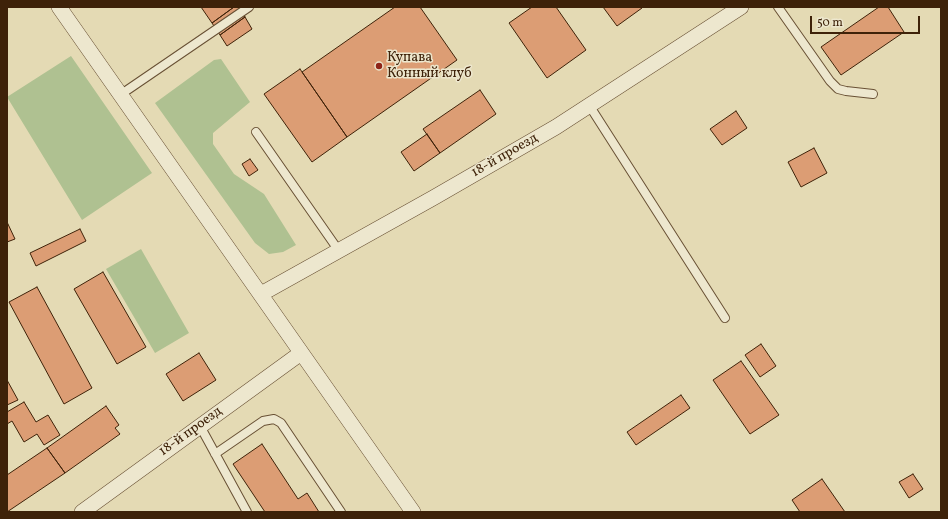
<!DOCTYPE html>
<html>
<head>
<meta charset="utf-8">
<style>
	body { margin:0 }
	#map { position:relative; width:948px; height:519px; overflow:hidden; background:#e4dab4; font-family:Vollkorn,serif }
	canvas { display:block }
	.frame { position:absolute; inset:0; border:8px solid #3e2209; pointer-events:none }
	.scale { position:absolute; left:810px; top:16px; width:110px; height:18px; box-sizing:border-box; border:2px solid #3e2209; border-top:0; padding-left:5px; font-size:12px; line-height:14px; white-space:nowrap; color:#3e2209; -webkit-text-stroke:3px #ede7ce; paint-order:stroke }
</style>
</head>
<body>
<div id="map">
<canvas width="948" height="519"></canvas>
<div class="frame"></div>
<div class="scale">50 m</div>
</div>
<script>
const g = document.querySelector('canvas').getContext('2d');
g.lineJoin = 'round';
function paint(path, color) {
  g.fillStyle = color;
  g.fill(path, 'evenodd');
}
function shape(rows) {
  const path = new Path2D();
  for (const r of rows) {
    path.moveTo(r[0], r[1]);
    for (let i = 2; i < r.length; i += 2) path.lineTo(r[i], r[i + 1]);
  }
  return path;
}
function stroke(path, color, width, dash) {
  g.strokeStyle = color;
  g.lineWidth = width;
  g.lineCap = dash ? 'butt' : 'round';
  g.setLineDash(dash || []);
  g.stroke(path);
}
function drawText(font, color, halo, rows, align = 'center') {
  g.font = font + ' Vollkorn,serif';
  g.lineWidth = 3;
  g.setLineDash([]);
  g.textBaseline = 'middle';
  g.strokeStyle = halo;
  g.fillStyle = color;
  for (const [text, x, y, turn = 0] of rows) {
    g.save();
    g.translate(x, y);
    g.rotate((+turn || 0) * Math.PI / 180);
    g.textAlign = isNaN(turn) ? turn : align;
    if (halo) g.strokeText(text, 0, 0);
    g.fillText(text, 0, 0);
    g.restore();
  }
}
paint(shape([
	[71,56,152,173,82,220,7,97],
	[221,59,250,102,213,133,213,144,234,174,264,194,296,245,283,252,269,254,255,243,155,103,214,60],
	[141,249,189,333,155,353,106,269]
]), '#afc191');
const building = shape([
	[201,7,234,7,212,23,201,7],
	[234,7,238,7,245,17,220,35,212,23,234,7],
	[395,7,420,7,457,60,347,137,302,72,395,7],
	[532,7,556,7,586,50,547,78,509,23,532,7],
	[603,7,641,7,642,8,617,26,603,7],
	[879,7,888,7,904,32,841,75,821,47,879,7],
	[245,17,252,29,227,46,220,35,245,17],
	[300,69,347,137,312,162,264,94,300,69],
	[480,90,496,114,440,153,423,129,480,90],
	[736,111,747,128,722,145,710,129,736,111],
	[427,134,440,153,414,171,401,152,427,134],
	[814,148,827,173,801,187,788,162,814,148],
	[250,159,258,170,249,176,242,164,250,159],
	[7,222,15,239,7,242,7,222],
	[80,229,86,241,36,266,30,253,80,229],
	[103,272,146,347,117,364,74,289,103,272],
	[37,287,92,388,64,404,9,302,37,287],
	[761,344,776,366,760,377,745,355,761,344],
	[199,353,216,380,183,401,166,374,199,353],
	[741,361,779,415,750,434,713,380,741,361],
	[7,380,18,400,7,405,7,380],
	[681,395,690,408,636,445,627,432,681,395],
	[24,402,36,422,48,415,60,435,44,445,37,434,24,442,12,421,7,424,7,412,24,402],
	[106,406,119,425,115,428,120,434,65,473,47,448,106,406],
	[262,444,298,499,307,493,319,512,265,512,233,464,262,444],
	[47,448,65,473,7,512,7,475,47,448],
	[913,474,923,489,909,498,899,482,913,474],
	[822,479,845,512,800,512,792,500,822,479]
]);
paint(building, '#dc9d74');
stroke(building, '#3e2209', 1);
const service = shape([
	[778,7,830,81,838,89,846,91,873,94],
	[120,95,249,7],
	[589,105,725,318],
	[256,132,339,251],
	[200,426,247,512],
	[215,454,263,421,274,419,281,423,341,512]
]);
const minor = shape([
	[59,7,413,512],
	[261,294,433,198,556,127,741,7],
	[82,512,301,353]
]);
stroke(service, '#685034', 10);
stroke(minor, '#685034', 16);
stroke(service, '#ede7ce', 8);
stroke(minor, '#ede7ce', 15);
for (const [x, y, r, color] of [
	[379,66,4,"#8f2418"]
]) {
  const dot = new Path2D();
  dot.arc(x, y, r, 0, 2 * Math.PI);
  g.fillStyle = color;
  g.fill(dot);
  stroke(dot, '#ede7ce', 1.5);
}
drawText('14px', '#3e2209', '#ede7ce', [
	["Купава",387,58],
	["Конный клуб",387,74]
], 'left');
drawText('14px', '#3e2209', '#ede7ce', [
	["18-й проезд",505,156,-30],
	["18-й проезд",191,432,-36]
]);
</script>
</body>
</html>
